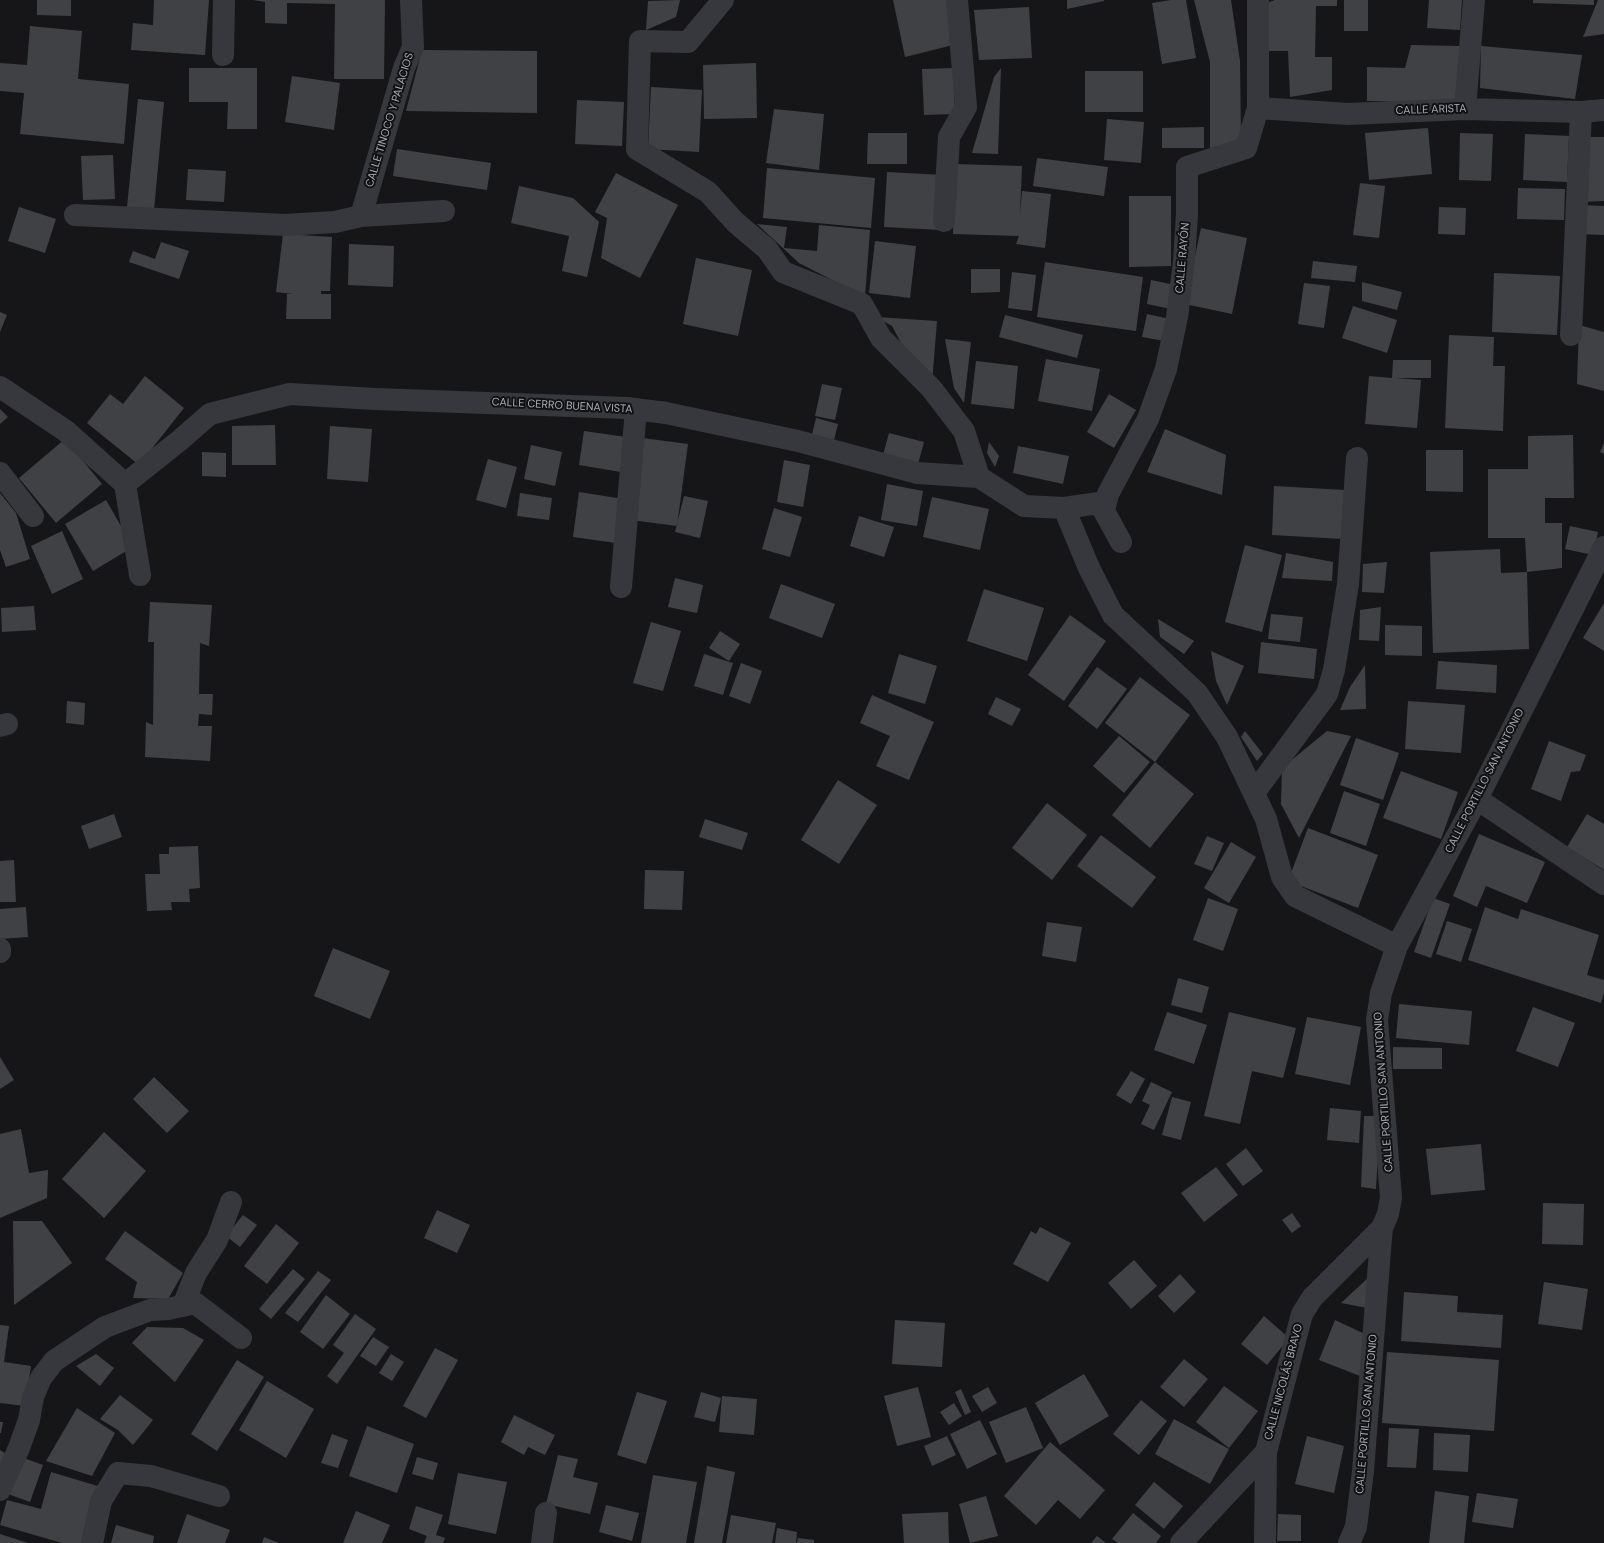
<!DOCTYPE html>
<html>
<head>
<meta charset="utf-8">
<style>
	body { margin:0 }
	canvas { display:block; background:#161618 }
</style>
</head>
<body>
<canvas width="1604" height="1543"></canvas>
<script>
const g = document.querySelector('canvas').getContext('2d');
g.lineJoin = 'round';
function paint(path, color) {
  g.fillStyle = color;
  g.fill(path, 'evenodd');
}
function shape(rows) {
  const path = new Path2D();
  for (const r of rows) {
    path.moveTo(r[0], r[1]);
    for (let i = 2; i < r.length; i += 2) path.lineTo(r[i], r[i + 1]);
  }
  return path;
}
function stroke(path, color, width, dash) {
  g.strokeStyle = color;
  g.lineWidth = width;
  g.lineCap = dash ? 'butt' : 'round';
  g.setLineDash(dash || []);
  g.stroke(path);
}
function drawText(font, color, halo, rows, align = 'center') {
  g.font = font + ' "DM Sans",sans-serif';
  g.lineWidth = 4;
  g.setLineDash([]);
  g.textBaseline = 'middle';
  g.strokeStyle = halo;
  g.fillStyle = color;
  for (const [text, x, y, turn = 0] of rows) {
    g.save();
    g.translate(x, y);
    g.rotate((+turn || 0) * Math.PI / 180);
    g.textAlign = isNaN(turn) ? turn : align;
    if (halo) g.strokeText(text, 0, 0);
    g.fillText(text, 0, 0);
    g.restore();
  }
}
paint(shape([
	[37,0,71,0,71,16,37,15],
	[154,0,209,0,205,55,131,50,133,23,153,25],
	[253,0,385,0,384,79,334,79,335,4,287,3,287,24,265,23,265,2],
	[680,0,676,17,646,30,648,1],
	[893,0,946,0,953,45,905,57],
	[1067,0,1104,0,1104,1,1067,9],
	[1171,0,1186,0,1196,58,1162,64,1152,3],
	[1194,0,1231,0,1240,61,1241,139,1210,150,1210,62],
	[1275,0,1337,0,1337,6,1316,6,1315,57,1332,57,1332,90,1290,97,1288,51,1264,51,1264,4],
	[1344,0,1368,0,1368,31,1344,31],
	[1429,0,1462,0,1460,30,1427,28],
	[1533,0,1594,0,1594,5,1533,3],
	[1598,0,1604,0,1604,34,1583,37],
	[1029,7,1032,58,979,60,974,10],
	[30,26,82,31,78,79,129,84,124,144,20,134,24,93,0,91,0,63,27,65],
	[1411,45,1459,46,1459,102,1367,101,1367,67,1405,68],
	[1481,46,1582,55,1575,99,1480,88],
	[422,50,537,51,537,113,406,111],
	[756,63,757,118,704,119,703,65],
	[189,68,257,68,257,129,227,129,228,102,189,102],
	[953,68,955,114,924,115,922,69],
	[1001,68,998,154,972,153,994,77],
	[1085,71,1143,71,1143,112,1085,112],
	[292,76,340,83,334,130,285,122],
	[651,87,702,90,699,152,648,149],
	[138,99,164,102,154,210,127,207],
	[577,100,624,102,622,146,575,144],
	[774,109,824,114,819,170,766,163],
	[1107,119,1144,122,1141,163,1104,160],
	[1204,127,1204,148,1162,148,1162,128],
	[1428,128,1432,174,1369,180,1365,133],
	[868,133,907,133,907,164,867,164],
	[1460,133,1493,134,1491,181,1459,180],
	[1525,134,1569,136,1567,182,1523,180],
	[1586,137,1604,137,1604,201,1581,202],
	[397,149,491,163,487,190,393,176],
	[113,155,115,199,83,200,81,156],
	[1037,158,1108,167,1104,196,1033,186],
	[955,164,1022,166,1020,215,1022,191,1051,194,1045,248,1016,244,1019,236,953,234],
	[767,168,875,178,871,228,763,218],
	[188,169,226,171,224,202,186,200],
	[887,172,944,175,941,230,884,227],
	[616,173,678,205,640,278,601,258,607,218,595,212],
	[1360,183,1385,186,1379,238,1353,235],
	[519,186,573,198,599,222,587,277,562,271,569,236,511,223],
	[1518,188,1565,189,1564,220,1517,219],
	[1129,196,1171,196,1171,266,1129,267],
	[1579,205,1604,206,1604,235,1578,234],
	[19,207,56,219,45,253,8,241],
	[1439,207,1466,208,1465,235,1438,234],
	[757,224,787,227,784,248,817,251,819,225,870,230,865,297,799,263],
	[1201,228,1247,238,1232,314,1185,304],
	[283,234,332,237,330,291,321,291,321,294,331,294,331,319,286,319,287,294,293,294,276,292],
	[875,241,916,246,910,298,869,293],
	[161,242,189,251,179,279,129,262,133,251,155,259],
	[349,244,394,246,393,287,348,285],
	[696,258,752,270,738,336,683,324],
	[1313,261,1357,266,1355,282,1311,278],
	[1045,262,1143,277,1136,331,1037,317],
	[971,269,1000,269,1000,292,971,293],
	[1012,272,1036,275,1032,311,1008,308],
	[1494,273,1560,276,1557,335,1492,332],
	[1151,280,1175,285,1171,309,1147,304],
	[1362,282,1402,292,1397,310,1362,301],
	[1304,283,1330,286,1324,328,1298,324],
	[1353,306,1397,320,1387,353,1342,338],
	[0,312,7,315,0,332],
	[1147,314,1170,319,1165,341,1142,337],
	[1005,315,1083,335,1077,358,999,337],
	[876,317,937,321,932,383,906,352,892,326],
	[1579,325,1604,332,1604,391,1577,384],
	[1449,335,1494,337,1493,366,1505,366,1503,431,1445,428],
	[945,339,971,342,964,403,954,388],
	[1046,359,1100,369,1092,411,1038,401],
	[1393,360,1431,360,1431,378,1395,378,1421,380,1417,428,1365,424,1369,376,1392,378],
	[976,361,1018,366,1014,409,971,404],
	[145,376,184,408,139,465,87,423,110,394,123,404],
	[822,384,842,388,835,420,815,416],
	[1109,394,1136,410,1114,448,1087,432],
	[0,409,8,417,0,424],
	[816,418,838,424,833,444,811,439],
	[275,425,276,465,232,465,232,426],
	[330,426,372,429,368,482,327,479],
	[1165,429,1226,455,1222,495,1147,472],
	[584,431,626,437,621,472,579,465],
	[889,433,924,442,918,464,883,455],
	[1573,435,1574,498,1545,498,1545,523,1562,523,1562,568,1527,572,1525,538,1488,538,1488,469,1528,469,1528,436],
	[643,438,688,444,677,526,631,520],
	[65,439,102,484,56,523,19,478],
	[989,442,999,456,995,467,987,453],
	[1604,443,1604,454,1600,452],
	[531,445,562,452,555,486,524,479],
	[1018,446,1069,456,1063,484,1013,473],
	[1426,450,1463,450,1463,492,1426,491],
	[202,452,226,453,226,477,202,476],
	[488,459,517,467,506,508,476,500],
	[784,460,810,465,803,507,777,502],
	[887,484,923,491,917,526,881,520],
	[1274,486,1345,490,1343,539,1272,535],
	[579,492,623,499,616,543,573,537],
	[0,493,16,513,30,559,6,567,0,550],
	[520,493,552,498,549,520,517,516],
	[684,496,708,501,700,538,675,532],
	[932,497,989,509,980,550,923,537],
	[106,500,133,547,93,571,65,524],
	[774,508,802,517,790,557,762,549],
	[859,516,894,527,884,557,850,546],
	[1570,526,1598,532,1593,555,1565,549],
	[62,531,83,579,52,594,31,546],
	[1245,545,1282,555,1262,632,1225,622],
	[1500,549,1501,573,1527,572,1529,649,1433,653,1430,552],
	[1286,553,1333,562,1332,581,1282,578],
	[1387,562,1384,593,1362,592,1363,564],
	[675,578,703,585,697,613,668,607],
	[781,584,835,604,822,638,769,618],
	[984,589,1044,608,1027,661,967,641],
	[150,602,212,605,209,646,200,643,199,694,213,694,212,715,199,714,198,726,212,726,210,761,145,757,146,722,153,725,154,642,148,642],
	[1604,603,1604,651,1583,638],
	[34,606,36,630,2,632,1,608],
	[1381,607,1379,641,1359,640,1360,610],
	[1271,614,1303,617,1300,642,1268,639],
	[1070,615,1106,641,1064,701,1028,675],
	[1158,619,1194,641,1184,654,1160,637],
	[651,622,681,631,663,691,633,683],
	[1385,625,1422,626,1422,656,1385,655],
	[720,631,740,644,729,661,709,648],
	[1261,642,1317,649,1314,679,1258,673],
	[1211,651,1244,666,1227,705,1216,681],
	[704,654,733,663,723,695,694,686],
	[899,654,937,666,925,704,888,693],
	[1438,661,1497,665,1496,693,1436,689],
	[741,663,762,671,750,704,729,696],
	[1365,665,1366,709,1340,710,1350,687],
	[1097,667,1127,689,1097,729,1068,706],
	[1140,677,1190,715,1155,762,1105,723],
	[872,695,934,722,909,780,876,766,890,736,860,723],
	[996,697,1021,709,1012,726,988,714],
	[67,701,85,703,84,725,66,723],
	[1408,701,1465,705,1461,753,1405,749],
	[1245,731,1263,754,1257,761,1241,737],
	[1327,731,1351,736,1299,838,1281,804,1282,768],
	[1119,736,1150,762,1124,793,1093,766],
	[1356,738,1399,753,1383,800,1340,785],
	[1549,741,1586,755,1580,771,1571,772,1561,801,1531,789],
	[1155,762,1194,794,1150,848,1112,815],
	[1401,771,1458,792,1441,839,1383,818],
	[838,780,877,805,839,864,801,840],
	[1344,791,1380,804,1366,846,1330,833],
	[1047,803,1087,835,1052,880,1012,848],
	[114,814,122,837,89,849,81,826],
	[1587,814,1604,824,1604,870,1567,847],
	[705,819,748,833,742,850,699,837],
	[1308,828,1378,855,1358,908,1288,881],
	[1479,834,1545,862,1527,903,1486,886,1477,907,1453,896],
	[1101,835,1156,877,1132,908,1077,866],
	[1207,836,1224,843,1212,871,1194,864],
	[1231,842,1256,857,1229,903,1204,888],
	[198,846,200,888,189,889,190,902,171,902,172,910,147,911,145,874,160,874,159,854,169,854,169,847],
	[14,860,16,902,0,902,0,861],
	[645,870,684,871,682,910,644,909],
	[1208,898,1238,909,1223,951,1193,940],
	[1433,898,1450,904,1431,958,1414,952],
	[26,907,28,937,0,939,0,909],
	[1485,907,1518,919,1521,909,1599,935,1587,975,1604,980,1604,993,1601,1003,1468,960],
	[1447,921,1472,929,1461,962,1436,954],
	[1047,922,1082,927,1076,962,1042,956],
	[333,948,390,971,370,1019,314,996],
	[1178,978,1209,987,1202,1013,1171,1005],
	[1399,1004,1472,1011,1469,1045,1396,1038],
	[1533,1007,1575,1023,1558,1067,1516,1051],
	[1167,1012,1207,1025,1194,1064,1154,1050],
	[1229,1012,1296,1028,1283,1078,1252,1071,1240,1124,1204,1116],
	[1307,1017,1361,1027,1350,1085,1295,1074],
	[1393,1047,1442,1048,1442,1069,1393,1069],
	[0,1057,14,1080,0,1089],
	[1131,1071,1145,1079,1131,1104,1116,1095],
	[154,1077,189,1111,167,1133,133,1099],
	[1151,1082,1172,1092,1154,1130,1141,1124,1150,1105,1142,1101],
	[1172,1097,1191,1102,1181,1140,1162,1135],
	[1330,1108,1361,1111,1359,1143,1327,1140],
	[1364,1116,1380,1116,1376,1189,1361,1187],
	[21,1129,29,1173,48,1170,47,1198,0,1218,0,1134],
	[104,1132,146,1171,104,1218,62,1179],
	[1481,1144,1485,1190,1431,1195,1426,1149],
	[1246,1148,1263,1171,1243,1186,1226,1164],
	[1216,1167,1238,1195,1204,1222,1181,1193],
	[1543,1203,1584,1204,1583,1245,1542,1244],
	[437,1210,470,1225,457,1253,424,1238],
	[1292,1213,1301,1226,1292,1233,1282,1220],
	[243,1215,257,1225,240,1247,226,1236],
	[13,1221,42,1221,72,1263,14,1305],
	[276,1224,299,1243,267,1284,244,1266],
	[1040,1227,1071,1243,1048,1282,1013,1264,1031,1231,1036,1234],
	[125,1231,183,1273,168,1299,133,1298,137,1282,105,1259],
	[1134,1260,1157,1286,1131,1309,1108,1283],
	[293,1269,305,1279,271,1319,259,1309],
	[318,1271,331,1280,298,1322,285,1313],
	[1180,1274,1196,1292,1174,1313,1158,1296],
	[1369,1277,1373,1309,1341,1303],
	[1544,1282,1588,1289,1582,1330,1538,1324],
	[1404,1292,1458,1296,1457,1312,1503,1315,1501,1348,1401,1341],
	[326,1295,350,1314,323,1349,300,1332],
	[355,1314,376,1329,337,1384,327,1376,344,1353,333,1345],
	[1264,1316,1289,1338,1267,1365,1241,1344],
	[895,1320,945,1323,942,1367,892,1364],
	[1335,1320,1369,1336,1360,1376,1319,1360],
	[0,1325,9,1326,4,1362,31,1366,25,1406,0,1403],
	[147,1327,183,1328,204,1340,175,1382,132,1343],
	[373,1337,389,1347,376,1366,360,1356],
	[435,1348,458,1360,426,1418,403,1406],
	[1387,1352,1499,1360,1494,1431,1382,1423],
	[96,1354,114,1368,100,1386,76,1366],
	[391,1354,404,1362,392,1381,379,1373],
	[1184,1359,1208,1379,1184,1407,1160,1387],
	[237,1360,264,1377,217,1451,191,1434],
	[1084,1374,1109,1416,1060,1445,1035,1403],
	[267,1381,314,1409,286,1458,239,1430],
	[1224,1386,1258,1411,1229,1448,1196,1422],
	[918,1387,931,1437,897,1446,884,1396],
	[988,1387,997,1403,982,1412,972,1396],
	[961,1389,971,1412,965,1415,955,1392],
	[637,1392,667,1401,646,1464,617,1455],
	[701,1392,721,1398,715,1422,694,1417],
	[120,1395,153,1420,133,1445,118,1430,100,1419],
	[722,1396,757,1399,754,1435,719,1432],
	[1141,1400,1167,1421,1139,1455,1113,1434],
	[954,1403,962,1416,949,1425,940,1412],
	[1026,1407,1043,1448,1006,1463,989,1422],
	[77,1408,115,1433,92,1476,46,1461],
	[514,1415,555,1435,545,1455,528,1447,524,1455,501,1442],
	[1174,1419,1229,1449,1210,1484,1155,1454],
	[980,1420,997,1454,967,1469,950,1434],
	[0,1422,3,1422,1,1433,0,1433],
	[367,1426,414,1444,397,1493,349,1476],
	[1389,1428,1419,1429,1416,1468,1387,1467],
	[1434,1433,1470,1435,1468,1472,1433,1470],
	[332,1434,348,1440,338,1468,321,1463],
	[947,1436,956,1455,932,1466,924,1446],
	[1307,1436,1344,1446,1334,1493,1295,1484],
	[1050,1442,1105,1490,1080,1519,1058,1500,1036,1525,1004,1496],
	[0,1450,5,1453,0,1466],
	[558,1455,578,1459,573,1477,598,1483,590,1514,546,1504],
	[21,1457,43,1465,30,1502,8,1494],
	[417,1457,438,1463,433,1480,412,1474],
	[707,1466,735,1472,722,1543,694,1543],
	[51,1472,101,1487,84,1543,62,1543,0,1525,7,1500,41,1509],
	[458,1473,507,1482,496,1534,448,1524],
	[653,1475,697,1482,686,1543,641,1543],
	[1154,1482,1183,1506,1164,1529,1135,1505],
	[1435,1491,1469,1496,1464,1543,1429,1543],
	[1477,1493,1518,1499,1513,1528,1472,1522],
	[986,1496,998,1536,970,1543,959,1504],
	[606,1505,639,1513,632,1541,599,1532],
	[416,1506,443,1515,436,1535,445,1538,443,1543,424,1543,427,1536,409,1529],
	[356,1511,390,1525,382,1543,343,1543],
	[948,1512,949,1543,904,1543,902,1514],
	[1133,1513,1161,1536,1156,1543,1118,1543,1112,1539],
	[187,1514,230,1530,225,1543,177,1543],
	[1278,1514,1301,1515,1301,1541,1277,1541],
	[731,1515,776,1523,772,1543,726,1543],
	[116,1525,154,1536,153,1543,111,1543],
	[777,1528,797,1532,796,1543,775,1543],
	[0,1534,28,1543,0,1543],
	[1097,1536,1106,1543,1091,1543],
	[264,1537,279,1543,262,1543],
	[798,1538,814,1540,814,1543,797,1543]
]), '#404145');
stroke(shape([
	[723,0,688,42,640,41,637,149,708,192,735,222,767,249,783,272,862,304,881,338,931,388,964,431,979,477],
	[223,55,224,0],
	[1258,108,1348,114,1465,109,1581,112,1604,110],
	[1465,109,1474,0],
	[75,215,285,225,335,222,361,216,444,211],
	[361,216,404,68,413,47,411,0],
	[944,221,949,137,966,107,957,0],
	[1571,335,1581,112],
	[0,387,66,431,125,484,140,575],
	[0,473,33,516],
	[125,484,179,441,210,414,290,394,375,399,627,408,666,413,798,441,917,473,979,477,1024,506,1064,508,1106,502],
	[1064,508,1089,568,1113,615,1197,693,1227,737,1266,819,1282,877,1295,896,1397,946],
	[1121,542,1104,511,1108,494,1148,419,1166,369,1177,317,1184,262,1187,214,1187,167,1246,148,1258,108,1258,0],
	[621,587,636,409],
	[0,726,7,724],
	[1254,793,1327,694,1334,670,1348,584,1357,458],
	[1477,799,1604,884],
	[0,952,0,949],
	[183,1306,196,1273,217,1240,231,1202],
	[0,1490,19,1448,29,1420,33,1397,41,1378,54,1361,105,1327,150,1310,168,1309,195,1303,241,1338],
	[92,1543,101,1501,118,1473,151,1476,219,1496],
	[542,1543,546,1513],
	[1181,1543,1266,1452],
	[1265,1543,1266,1452,1302,1314,1312,1298,1382,1228],
	[1349,1543,1356,1527,1363,1471,1380,1250,1382,1228,1388,1214,1391,1198,1377,1020,1381,993,1397,946,1477,799,1604,547]
]), '#37383d', 22);
drawText('11px', '#a8adb8', '#111113', [
	["CALLE ARISTA",1431,110,-2],
	["CALLE TINOCO Y PALACIOS",390,120,-73],
	["CALLE RAYÓN",1183,258,-85],
	["CALLE CERRO BUENA VISTA",562,406,3],
	["CALLE PORTILLO SAN ANTONIO",1485,781,-63],
	["CALLE PORTILLO SAN ANTONIO",1384,1092,-94],
	["CALLE NICOLÁS BRAVO",1284,1382,-75],
	["CALLE PORTILLO SAN ANTONIO",1367,1414,-85]
]);
</script>
</body>
</html>
